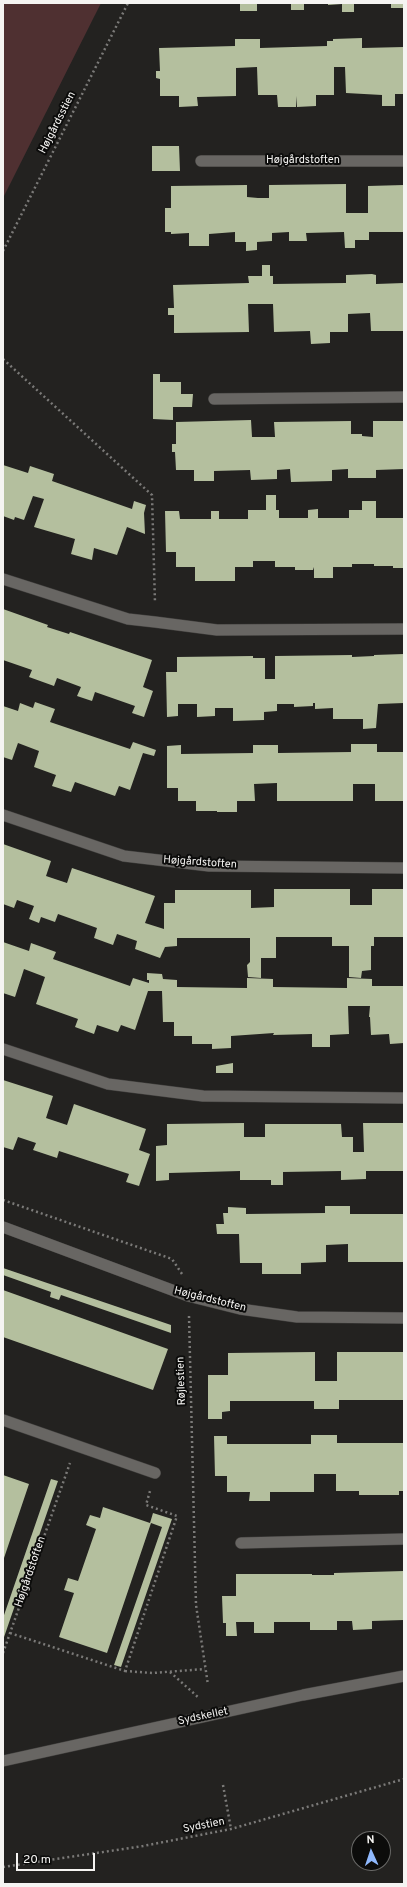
<!DOCTYPE html>
<html>
<head>
<meta charset="utf-8">
<style>
	body { margin:0 }
	#map { position:relative; width:407px; height:1887px; overflow:hidden; background:#232220; font-family:Overpass,sans-serif }
	canvas { display:block }
	.frame { position:absolute; inset:0; border:4px solid #f5f4f2; pointer-events:none }
	.north { position:absolute; left:351px; top:1831px; width:40px; height:40px; box-sizing:border-box; background:#0c0c0b; border:1px solid #696967; border-radius:50%; rotate:357deg; font-size:11px; font-weight:700; line-height:16px; text-align:center; color:#f5f4f2 }
	.north::after { content:''; display:block; margin:auto; width:14px; height:18px; background:#8fb8fd; clip-path:polygon(50% 0,100% 100%,50% 72%,0 100%) }
	.scale { position:absolute; left:16px; top:1853px; width:79px; height:18px; box-sizing:border-box; border:2px solid #f5f4f2; border-top:0; padding-left:5px; font-size:12px; line-height:14px; white-space:nowrap; color:#f5f4f2; -webkit-text-stroke:3px #0c0c0b; paint-order:stroke }
</style>
</head>
<body>
<div id="map">
<canvas width="407" height="1887"></canvas>
<div class="frame"></div>
<div class="north">N</div>
<div class="scale">20 m</div>
</div>
<script>
const g = document.querySelector('canvas').getContext('2d');
g.lineJoin = 'round';
function paint(path, color) {
  g.fillStyle = color;
  g.fill(path, 'evenodd');
}
function shape(rows) {
  const path = new Path2D();
  for (const r of rows) {
    path.moveTo(r[0], r[1]);
    for (let i = 2; i < r.length; i += 2) path.lineTo(r[i], r[i + 1]);
  }
  return path;
}
function stroke(path, color, width, dash) {
  g.strokeStyle = color;
  g.lineWidth = width;
  g.lineCap = dash ? 'butt' : 'round';
  g.setLineDash(dash || []);
  g.stroke(path);
}
function drawText(font, color, halo, rows, align = 'center') {
  g.font = font + ' Overpass,sans-serif';
  g.lineWidth = 4;
  g.setLineDash([]);
  g.textBaseline = 'middle';
  g.strokeStyle = halo;
  g.fillStyle = color;
  for (const [text, x, y, turn = 0] of rows) {
    g.save();
    g.translate(x, y);
    g.rotate((+turn || 0) * Math.PI / 180);
    g.textAlign = isNaN(turn) ? turn : align;
    if (halo) g.strokeText(text, 0, 0);
    g.fillText(text, 0, 0);
    g.restore();
  }
}
paint(shape([
	[3,3,101,3,3,198]
]), '#4f3031');
paint(shape([
	[240,3,257,3,257,11,240,11],
	[291,3,304,3,304,10,291,10],
	[328,3,354,3,354,12,342,12,342,4,328,5],
	[391,3,404,3,404,8,391,8],
	[362,38,362,48,404,47,404,94,395,94,395,106,382,106,382,95,346,93,345,67,334,67,334,95,316,95,316,106,297,107,297,96,296,107,278,107,277,95,258,95,257,67,236,68,236,96,197,97,198,106,179,107,179,96,160,96,160,79,156,78,156,71,160,71,159,48,235,46,235,39,260,39,260,48,327,46,327,41,333,41,333,39],
	[152,146,179,146,180,171,152,171],
	[346,184,346,213,368,213,368,186,404,185,404,232,369,232,369,240,355,240,355,248,345,248,344,232,306,233,307,241,289,241,289,232,272,233,272,241,257,242,257,250,246,251,246,242,235,242,235,232,209,234,209,246,189,246,189,233,171,234,171,232,165,232,165,208,171,208,171,186,247,185,247,197,258,198,269,198,269,185],
	[262,265,270,265,270,276,273,276,273,284,346,283,346,275,372,274,376,275,376,284,404,283,404,331,371,331,370,313,348,314,348,332,330,332,330,343,311,344,310,331,274,332,273,304,248,304,249,332,174,333,174,315,168,315,168,308,174,308,173,285,249,283,248,276,262,276],
	[153,374,160,374,160,382,181,382,181,394,193,394,192,407,173,407,173,420,153,419],
	[251,420,252,437,275,437,274,422,351,421,351,434,362,434,362,436,373,437,373,421,404,421,404,469,376,470,376,478,348,478,348,469,332,470,332,481,291,482,290,469,277,470,277,479,251,480,250,470,214,471,214,481,194,481,194,470,176,470,175,452,172,452,172,444,176,444,176,422],
	[3,465,28,473,30,466,54,474,52,481,132,509,134,501,146,505,144,513,145,534,127,527,117,555,94,548,92,560,71,554,75,539,34,527,44,499,33,496,24,520,15,517,14,520,3,516],
	[266,495,276,495,276,510,279,510,279,518,308,518,308,510,318,509,318,518,349,518,349,510,362,510,362,501,376,501,376,518,404,518,404,568,393,568,393,566,374,566,374,564,352,564,352,567,333,567,333,578,314,578,314,567,313,570,295,570,295,567,275,567,275,561,253,561,253,567,235,567,235,581,195,581,195,567,176,567,176,552,166,552,165,511,179,511,180,519,211,519,211,511,219,511,219,519,248,519,248,510,266,510],
	[3,609,48,625,47,627,69,634,70,632,152,660,143,687,153,691,144,717,132,713,135,706,95,692,92,701,77,696,81,687,57,678,54,686,29,677,32,670,3,660],
	[404,654,404,703,378,704,376,728,363,729,363,719,333,719,333,708,315,709,315,703,313,703,313,706,294,707,294,704,277,704,277,711,264,712,264,720,233,721,233,708,215,708,215,716,197,717,197,704,178,704,178,716,167,717,166,672,177,672,177,657,253,656,253,658,265,658,265,679,275,679,275,656,352,655,352,657,374,656,374,655],
	[35,702,55,709,50,722,130,749,133,742,156,750,154,756,143,753,130,790,119,786,115,796,75,782,71,792,52,786,56,775,34,767,39,751,18,743,12,760,3,757,3,706,18,711,20,703,33,708],
	[351,744,377,744,377,752,404,752,404,801,375,801,375,784,353,784,353,801,277,801,277,783,254,784,255,801,237,801,237,812,217,812,217,811,196,811,196,801,178,801,178,788,167,788,167,746,181,745,181,754,253,753,253,745,278,745,278,753,351,752],
	[3,844,51,861,46,876,67,883,72,868,155,896,145,923,164,929,164,903,175,903,175,890,251,890,251,908,274,907,274,889,350,889,350,905,372,905,372,889,404,889,404,937,374,937,374,946,371,946,371,970,362,971,361,978,349,977,349,946,332,946,332,937,276,937,276,958,261,958,261,978,248,977,247,965,250,962,250,938,177,938,177,946,165,947,160,958,135,949,137,941,117,934,113,945,94,938,97,928,58,914,55,922,41,917,39,923,29,919,34,906,17,900,14,908,3,904],
	[3,942,29,951,31,943,56,952,53,959,130,986,133,978,149,983,149,980,147,980,147,973,162,974,163,979,177,980,177,987,247,988,247,978,273,979,273,987,347,988,347,978,372,979,372,986,404,986,404,1043,390,1044,389,1034,371,1035,370,1017,369,1017,370,1006,348,1006,349,1034,330,1035,330,1047,312,1047,312,1034,273,1035,274,1033,231,1036,231,1048,212,1049,212,1044,192,1044,192,1036,174,1036,174,1022,163,1022,162,991,148,991,135,1030,121,1025,118,1032,97,1025,94,1034,75,1027,78,1019,36,1004,45,977,24,969,15,997,3,993],
	[233,1063,233,1073,216,1073,216,1066],
	[3,1080,53,1096,46,1118,67,1125,74,1104,146,1129,139,1150,150,1154,139,1186,126,1182,129,1174,59,1151,57,1158,33,1150,36,1143,18,1137,13,1150,3,1147],
	[244,1123,244,1137,265,1137,265,1124,341,1124,342,1137,353,1137,353,1152,364,1152,363,1123,404,1123,404,1171,366,1171,366,1179,341,1180,341,1171,283,1172,283,1185,271,1185,271,1180,240,1180,240,1171,169,1173,169,1180,156,1181,156,1146,167,1145,167,1124],
	[325,1206,350,1206,350,1214,404,1214,404,1262,348,1262,348,1244,326,1245,326,1262,301,1263,301,1274,262,1274,262,1263,240,1263,239,1234,217,1234,216,1224,224,1224,223,1213,228,1213,228,1207,246,1208,246,1214,325,1213],
	[3,1268,171,1325,171,1333,61,1295,59,1300,50,1297,51,1292,3,1275],
	[3,1290,168,1349,153,1390,3,1337],
	[315,1352,315,1381,337,1381,337,1352,404,1352,404,1400,339,1400,339,1409,314,1409,314,1401,230,1401,230,1411,222,1412,222,1419,208,1419,208,1375,228,1375,228,1353],
	[311,1435,337,1435,337,1443,404,1443,404,1491,399,1491,399,1495,359,1495,359,1491,336,1491,336,1474,314,1474,314,1492,270,1492,270,1501,249,1501,250,1492,227,1492,227,1476,215,1476,214,1436,227,1436,227,1444,311,1444],
	[3,1475,29,1484,3,1561],
	[51,1479,58,1481,3,1640,3,1618],
	[103,1507,150,1523,153,1513,172,1519,121,1667,114,1665,162,1527,151,1523,107,1653,59,1637,74,1593,64,1590,68,1578,78,1581,96,1529,86,1525,90,1515,100,1518],
	[404,1571,404,1620,372,1621,372,1629,353,1630,352,1621,337,1621,337,1630,310,1630,310,1622,274,1622,274,1633,254,1633,254,1622,236,1622,237,1636,226,1636,226,1623,223,1623,222,1596,236,1596,236,1574,312,1574,312,1575,334,1575,334,1573]
]), '#b4bf9e');
const minor = shape([
	[201,161,404,161],
	[214,399,404,397],
	[3,579,128,619,155,622,217,630,404,629],
	[3,815,124,856,209,866,404,868],
	[3,1049,108,1084,203,1096,404,1098],
	[3,1227,188,1296,240,1309,297,1317,404,1318],
	[3,1420,155,1473],
	[241,1543,404,1539]
]);
const tertiary = shape([
	[3,1761,303,1695,404,1676]
]);
stroke(minor, '#403f3d', 12);
stroke(tertiary, '#403f3d', 12);
stroke(shape([
	[3,251,128,3],
	[3,359,152,495,155,603],
	[3,1200,172,1259,182,1274],
	[189,1316,196,1605,208,1685],
	[10,1633,125,1671,177,1516,146,1505,150,1491],
	[3,1653,70,1463],
	[125,1671,152,1673,205,1669],
	[170,1672,199,1698],
	[223,1785,231,1829],
	[3,1867,143,1846,231,1829,404,1779]
]), '#7b7a78', 2.5, [2, 3]);
stroke(minor, '#686663', 11);
stroke(tertiary, '#686663', 11);
drawText('11px', '#f5f4f2', '#0c0c0b', [
	["Højgårdsstien",58,123,-63],
	["Højgårdstoften",303,161],
	["Højgårdstoften",200,863,4],
	["Højgårdstoften",210,1300,14],
	["Røjlestien",182,1381,-92],
	["Højgårdstoften",31,1572,-71],
	["Sydskellet",203,1717,-12],
	["Sydstien",204,1826,-11]
]);
</script>
</body>
</html>
